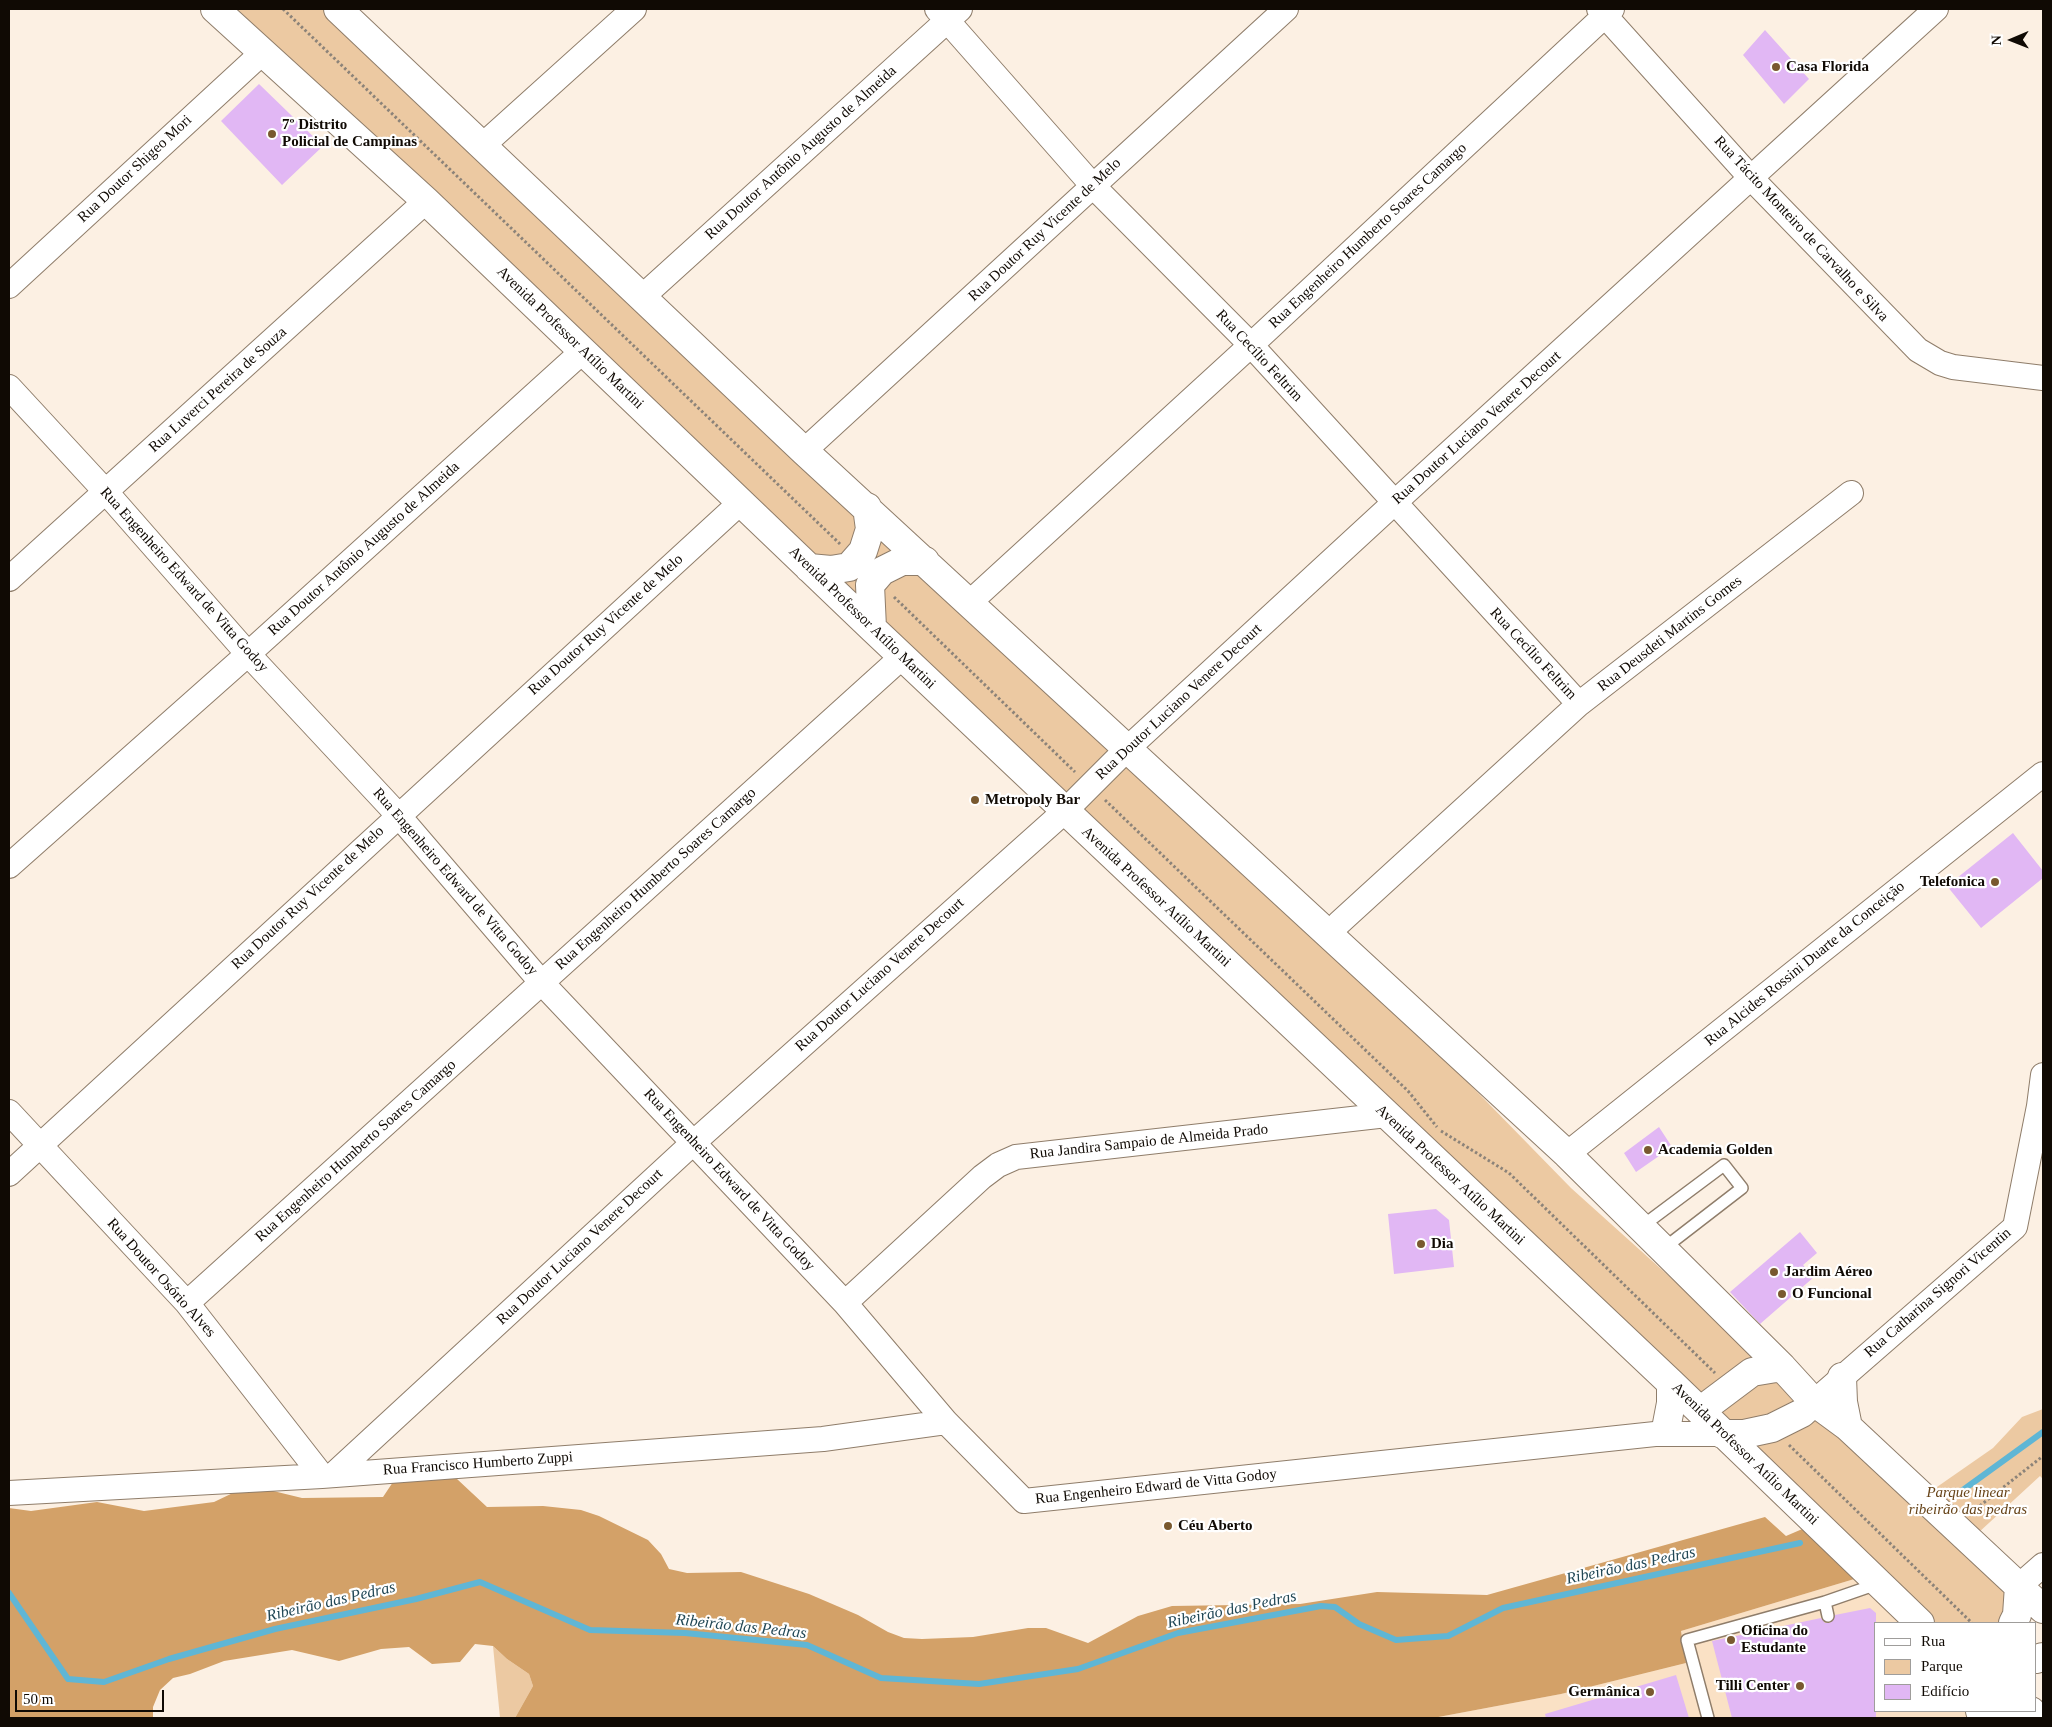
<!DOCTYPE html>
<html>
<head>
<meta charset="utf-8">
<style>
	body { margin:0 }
	#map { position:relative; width:2052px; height:1727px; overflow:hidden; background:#fcf0e3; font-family:"Times New Roman",serif }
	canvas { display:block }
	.frame { position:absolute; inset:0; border:10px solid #100a04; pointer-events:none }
	.legend { position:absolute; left:1874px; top:1622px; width:162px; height:90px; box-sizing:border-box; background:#fff; border:1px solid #9f9d9b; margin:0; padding:6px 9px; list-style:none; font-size:15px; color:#100a04 }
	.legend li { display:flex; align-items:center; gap:10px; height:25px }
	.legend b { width:25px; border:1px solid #9f9d9b }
	.north { position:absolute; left:1987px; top:15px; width:50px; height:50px; -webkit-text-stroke:4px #fff; paint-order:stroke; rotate:269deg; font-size:14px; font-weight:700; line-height:20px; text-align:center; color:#100a04 }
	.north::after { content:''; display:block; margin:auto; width:18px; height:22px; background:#100a04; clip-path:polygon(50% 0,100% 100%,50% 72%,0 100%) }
	.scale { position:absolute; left:15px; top:1690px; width:149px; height:22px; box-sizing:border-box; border:2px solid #100a04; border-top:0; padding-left:6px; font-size:15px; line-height:18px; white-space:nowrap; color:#100a04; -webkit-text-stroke:4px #fff; paint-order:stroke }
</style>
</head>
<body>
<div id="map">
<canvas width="2052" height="1727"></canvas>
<div class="frame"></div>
<ul class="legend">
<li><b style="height:6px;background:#fff"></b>Rua</li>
<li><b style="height:14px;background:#ecc9a2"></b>Parque</li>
<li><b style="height:14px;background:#e1b7f4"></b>Edifício</li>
</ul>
<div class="north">N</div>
<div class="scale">50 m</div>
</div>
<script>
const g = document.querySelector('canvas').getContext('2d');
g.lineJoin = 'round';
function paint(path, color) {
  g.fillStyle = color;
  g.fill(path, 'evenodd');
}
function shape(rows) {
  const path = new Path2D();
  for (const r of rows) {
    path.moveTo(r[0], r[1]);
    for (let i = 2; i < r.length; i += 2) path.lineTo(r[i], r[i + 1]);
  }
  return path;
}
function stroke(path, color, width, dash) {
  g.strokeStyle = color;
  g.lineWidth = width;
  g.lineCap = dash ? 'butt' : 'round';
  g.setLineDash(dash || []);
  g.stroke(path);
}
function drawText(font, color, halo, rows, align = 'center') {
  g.font = font + ' "Times New Roman",serif';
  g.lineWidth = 4.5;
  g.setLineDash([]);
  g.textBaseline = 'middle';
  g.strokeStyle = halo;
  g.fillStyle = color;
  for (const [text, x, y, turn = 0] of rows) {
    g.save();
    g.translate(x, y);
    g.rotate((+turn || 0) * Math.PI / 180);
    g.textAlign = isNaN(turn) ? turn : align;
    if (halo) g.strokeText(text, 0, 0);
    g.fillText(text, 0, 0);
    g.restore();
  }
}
paint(shape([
	[1871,1574,1920,1623,1876,1623,1876,1711,1968,1711,1971,1717,1433,1718,1561,1694,1686,1663,1681,1631]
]), '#fae1c5');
paint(shape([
	[220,9,328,9,1447,1061,1571,1188,1819,1411,1924,1496,1993,1448,2022,1417,2043,1409,2043,1479,2040,1476,1965,1545,2013,1590,2007,1623,1927,1623],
	[493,1646,507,1659,529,1674,533,1686,515,1718,500,1718]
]), '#ecc9a2');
paint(shape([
	[395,1479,457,1479,487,1507,543,1506,581,1510,599,1516,648,1540,661,1554,669,1569,687,1573,741,1572,809,1594,858,1615,888,1632,904,1638,922,1639,973,1637,1028,1628,1046,1628,1088,1643,1138,1616,1172,1606,1300,1604,1377,1592,1487,1595,1765,1517,1786,1536,1807,1527,1861,1577,1681,1631,1686,1663,1561,1694,1433,1718,515,1718,533,1686,529,1674,507,1659,493,1646,475,1644,460,1662,432,1664,409,1647,381,1649,339,1661,292,1650,224,1661,190,1674,173,1678,160,1690,153,1707,153,1718,9,1718,9,1508,31,1511,97,1502,144,1511,214,1502,237,1491,265,1489,302,1498,383,1497]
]), '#d3a168');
stroke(shape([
	[1956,1495,2043,1432],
	[9,1593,68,1679,104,1682,169,1659,275,1629,416,1599,480,1582,590,1630,685,1633,807,1645,881,1678,979,1684,1078,1669,1178,1633,1321,1606,1335,1607,1359,1624,1396,1640,1448,1636,1503,1608,1800,1543]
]), '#5fb6d5', 6);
paint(shape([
	[1765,30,1809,79,1784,104,1743,55],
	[259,84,323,146,282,185,221,121],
	[2013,833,2043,871,2043,878,1981,928,1947,886],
	[1659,1127,1672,1147,1636,1172,1624,1153],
	[1436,1209,1449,1220,1454,1267,1394,1274,1388,1214],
	[1800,1232,1817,1253,1803,1265,1814,1277,1760,1324,1730,1292],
	[1870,1608,1876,1613,1876,1718,1732,1718,1712,1641,1821,1618,1825,1623,1830,1623,1835,1615],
	[1676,1675,1689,1718,1546,1718,1545,1714]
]), '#e1b7f4');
const service = shape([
	[1641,1227,1724,1165,1742,1188,1663,1249],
	[1825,1602,1877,1584],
	[1708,1718,1687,1640,1825,1602,1828,1616]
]);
const minor = shape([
	[937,9,1093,186,1251,345,1579,704],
	[1599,9,1751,178,1918,350,1940,363,1953,367,2043,378],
	[482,146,634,9],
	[9,286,262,53],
	[641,298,960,9],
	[9,387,106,492,248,654,398,815,542,983,845,1303,946,1422,1024,1501,1655,1434,1722,1434],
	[804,451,1286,9],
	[9,579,426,201],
	[969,603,1251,345,1612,9],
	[9,866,248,654,583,351],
	[1339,923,1579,704,1851,493],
	[9,1112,187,1303,322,1476],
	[1567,1154,2043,774],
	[9,1174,741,502],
	[187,1303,902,657],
	[845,1303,982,1177,998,1165,1016,1157,1387,1115],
	[1814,1402,2015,1227,2039,1106,2043,1075],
	[333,1475,693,1143,1065,811,1128,748,1394,503,1936,9],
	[9,1493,322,1476,823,1439,946,1422],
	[2019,1586,2043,1565]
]);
const secondary = shape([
	[215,9,426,201,872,628,1671,1383,1920,1623],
	[338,9,804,451,1567,1154,1782,1367,1814,1402,1848,1427,2043,1609],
	[809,568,831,570,849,567,863,551,870,529,867,507],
	[872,628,870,585,882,571,902,561,925,561],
	[1842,1377,1843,1402,1848,1427],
	[1700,1411,1752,1372,1782,1367],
	[1666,1429,1671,1403,1671,1383],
	[1722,1434,1744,1434,1772,1428,1802,1413,1814,1402],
	[2013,1623,2017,1615,2019,1586],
	[2036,1659,2043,1657],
	[1980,1711,1982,1718]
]);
const primary = shape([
	[1998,1718,2031,1711]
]);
stroke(service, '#8f7d6a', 14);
stroke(minor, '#8f7d6a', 26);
stroke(secondary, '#8f7d6a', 30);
stroke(primary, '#8f7d6a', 30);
stroke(shape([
	[283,9,840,544],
	[894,597,1075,772],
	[1105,800,1408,1091,1437,1127],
	[1441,1131,1509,1173,1715,1373],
	[1789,1445,1972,1623],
	[1972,1512,2043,1456]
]), '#8c8379', 3, [2.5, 2.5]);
stroke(service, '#fff', 11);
stroke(minor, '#fff', 24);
stroke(secondary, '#fff', 28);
stroke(primary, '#fff', 28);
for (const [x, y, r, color] of [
	[1776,67,5,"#79592f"],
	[272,134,5,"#79592f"],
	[975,800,5,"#79592f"],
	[1995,882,5,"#79592f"],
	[1648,1150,5,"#79592f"],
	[1421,1244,5,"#79592f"],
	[1774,1272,5,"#79592f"],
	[1782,1294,5,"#79592f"],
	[1168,1526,5,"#79592f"],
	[1731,1640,5,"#79592f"],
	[1800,1686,5,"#79592f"],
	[1650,1692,5,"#79592f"]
]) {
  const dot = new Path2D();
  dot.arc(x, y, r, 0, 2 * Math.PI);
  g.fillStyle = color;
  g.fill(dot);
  stroke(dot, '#fff', 2);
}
drawText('bold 15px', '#100a04', '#fff', [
	["Casa Florida",1786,67],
	["7º Distrito",282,125],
	["Policial de Campinas",282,142],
	["Metropoly Bar",985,800],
	["Telefonica",1985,882,"right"],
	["Academia Golden",1658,1150],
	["Dia",1431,1244],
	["Jardim Aéreo",1784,1272],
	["O Funcional",1792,1294],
	["Céu Aberto",1178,1526],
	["Oficina do",1741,1631],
	["Estudante",1741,1648],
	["Tilli Center",1790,1686,"right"],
	["Germânica",1640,1692,"right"]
], 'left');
drawText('15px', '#100a04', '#fff', [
	["Rua Doutor Antônio Augusto de Almeida",801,153,-42],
	["Rua Doutor Shigeo Mori",135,169,-43],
	["Rua Tácito Monteiro de Carvalho e Silva",1801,229,47],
	["Rua Doutor Ruy Vicente de Melo",1045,230,-43],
	["Rua Engenheiro Humberto Soares Camargo",1368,236,-43],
	["Avenida Professor Atílio Martini",570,338,44],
	["Rua Cecílio Feltrim",1259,356,47],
	["Rua Luverci Pereira de Souza",218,390,-42],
	["Rua Doutor Luciano Venere Decourt",1477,428,-42],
	["Rua Doutor Antônio Augusto de Almeida",364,549,-42],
	["Rua Engenheiro Edward de Vitta Godoy",184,580,48],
	["Avenida Professor Atílio Martini",862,618,44],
	["Rua Doutor Ruy Vicente de Melo",606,625,-42],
	["Rua Deusdeti Martins Gomes",1670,634,-38],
	["Rua Cecílio Feltrim",1533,654,47],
	["Rua Doutor Luciano Venere Decourt",1179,702,-43],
	["Rua Engenheiro Humberto Soares Camargo",656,879,-42],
	["Rua Engenheiro Edward de Vitta Godoy",455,882,49],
	["Avenida Professor Atílio Martini",1156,897,43],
	["Rua Doutor Ruy Vicente de Melo",308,898,-43],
	["Rua Alcides Rossini Duarte da Conceição",1805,964,-39],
	["Rua Doutor Luciano Venere Decourt",880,975,-42],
	["Rua Jandira Sampaio de Almeida Prado",1149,1142,-6],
	["Rua Engenheiro Humberto Soares Camargo",356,1151,-42],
	["Avenida Professor Atílio Martini",1450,1175,43],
	["Rua Engenheiro Edward de Vitta Godoy",729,1180,47],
	["Rua Doutor Luciano Venere Decourt",580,1247,-43],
	["Rua Doutor Osório Alves",161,1278,48],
	["Rua Catharina Signori Vicentin",1938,1293,-41],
	["Avenida Professor Atílio Martini",1745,1454,44],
	["Rua Francisco Humberto Zuppi",478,1464,-4],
	["Rua Engenheiro Edward de Vitta Godoy",1156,1487,-6]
]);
drawText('italic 15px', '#674419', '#fff', [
	["Parque linear",1968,1493],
	["ribeirão das pedras",1968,1510]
]);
drawText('italic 16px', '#214755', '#fff', [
	["Ribeirão das Pedras",1631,1566,-12],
	["Ribeirão das Pedras",331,1602,-13],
	["Ribeirão das Pedras",1232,1610,-12],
	["Ribeirão das Pedras",741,1627,6]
]);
</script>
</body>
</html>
